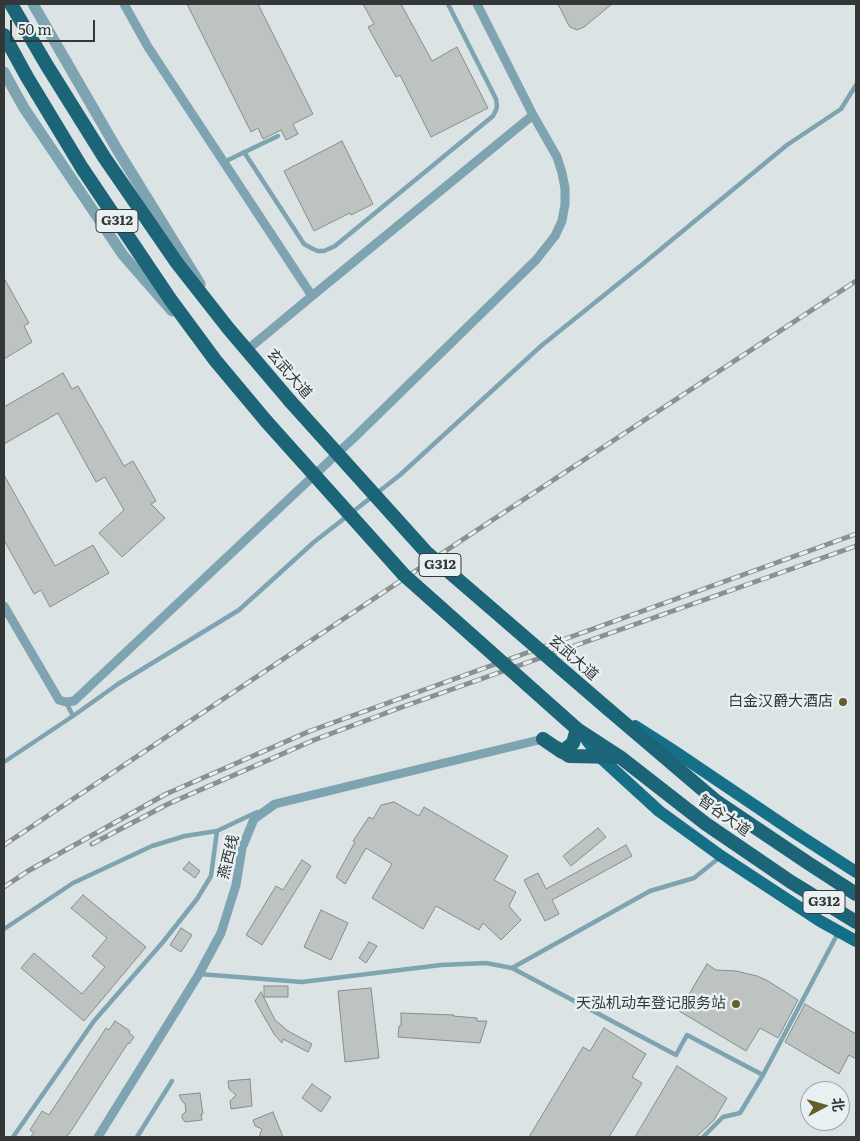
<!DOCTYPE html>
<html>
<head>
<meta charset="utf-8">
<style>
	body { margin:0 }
	#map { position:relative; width:860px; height:1141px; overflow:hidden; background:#dbe3e4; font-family:Literata,"Noto Sans SC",serif }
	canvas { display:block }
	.frame { position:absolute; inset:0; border:5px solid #343737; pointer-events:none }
	.north { position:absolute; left:800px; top:1081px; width:50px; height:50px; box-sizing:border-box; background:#e8f0f1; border:1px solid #a0a6a7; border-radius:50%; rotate:84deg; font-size:14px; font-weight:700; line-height:20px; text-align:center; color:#343737 }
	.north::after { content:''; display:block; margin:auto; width:18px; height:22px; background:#665e2a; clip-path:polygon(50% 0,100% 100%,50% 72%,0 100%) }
	.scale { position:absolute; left:10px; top:20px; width:85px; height:22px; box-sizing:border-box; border:2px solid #343737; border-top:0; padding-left:6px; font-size:15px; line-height:18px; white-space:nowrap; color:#343737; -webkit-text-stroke:4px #e8f0f1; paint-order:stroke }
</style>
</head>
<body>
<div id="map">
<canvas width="860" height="1141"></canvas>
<div class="frame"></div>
<div class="north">北</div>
<div class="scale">50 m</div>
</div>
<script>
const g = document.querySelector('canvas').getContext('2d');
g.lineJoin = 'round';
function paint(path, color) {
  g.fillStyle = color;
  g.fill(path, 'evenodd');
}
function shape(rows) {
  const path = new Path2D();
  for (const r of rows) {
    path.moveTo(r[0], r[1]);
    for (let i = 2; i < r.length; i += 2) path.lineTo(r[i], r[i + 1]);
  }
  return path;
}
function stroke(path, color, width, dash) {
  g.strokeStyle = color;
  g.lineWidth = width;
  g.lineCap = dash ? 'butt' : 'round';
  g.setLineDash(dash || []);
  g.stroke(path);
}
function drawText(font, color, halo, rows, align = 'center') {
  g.font = font + ' Literata,"Noto Sans SC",serif';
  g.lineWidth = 5;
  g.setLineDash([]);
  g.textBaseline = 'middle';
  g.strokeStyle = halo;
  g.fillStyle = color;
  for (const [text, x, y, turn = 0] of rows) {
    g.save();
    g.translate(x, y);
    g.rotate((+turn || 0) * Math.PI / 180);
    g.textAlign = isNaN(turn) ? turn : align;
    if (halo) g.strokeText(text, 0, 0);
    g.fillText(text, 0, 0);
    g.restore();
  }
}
const building = shape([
	[187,4,258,4,313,114,293,124,298,134,286,140,281,130,263,139,258,128,251,132,187,4],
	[363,4,401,4,432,61,457,47,488,108,431,137,400,75,396,77,368,27,374,24,363,4],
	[558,4,612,4,584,27,577,30,570,27,568,24,558,4],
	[342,141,373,204,351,215,350,213,314,231,284,171,342,141],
	[4,278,29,323,24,326,32,342,4,359,4,278],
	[63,373,72,389,78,386,124,466,133,461,156,501,151,504,165,518,122,557,99,533,124,510,105,477,96,482,58,413,4,444,4,407,63,373],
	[4,475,55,566,93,545,109,573,50,607,41,590,34,594,4,540,4,475],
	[394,802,419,816,424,807,508,856,494,880,516,892,509,906,521,920,501,940,483,923,479,930,436,906,423,929,372,898,392,864,366,848,345,884,336,877,355,842,353,841,369,817,373,819,381,805,394,802],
	[598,828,606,837,571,866,563,856,598,828],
	[626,845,632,856,552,900,559,914,545,921,524,880,538,873,546,889,626,845],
	[302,860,311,866,262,945,246,935,276,886,283,890,302,860],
	[189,862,200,871,195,878,183,869,189,862],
	[83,895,146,947,84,1021,21,968,34,953,82,994,105,967,92,956,107,938,71,908,83,895],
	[321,910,348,923,331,960,304,947,321,910],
	[181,928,192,935,181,952,170,945,181,928],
	[369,942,377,946,366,963,359,958,369,942],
	[707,964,716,970,736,971,757,976,768,981,798,1000,778,1038,760,1028,746,1051,679,1011,707,964],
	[264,986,288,986,288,997,264,997,264,986],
	[371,988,379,1058,345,1062,338,991,371,988],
	[261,992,275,1020,288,1031,312,1044,308,1052,283,1039,282,1043,274,1034,255,1001,261,992],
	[805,1004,856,1034,856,1059,849,1055,839,1074,785,1042,805,1004],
	[401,1013,454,1015,453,1016,477,1018,477,1021,487,1021,480,1043,398,1037,399,1026,401,1026,401,1013],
	[115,1021,130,1031,129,1033,134,1037,129,1044,128,1043,69,1134,65,1137,30,1137,34,1133,30,1130,42,1111,49,1115,106,1028,109,1030,115,1021],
	[604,1028,646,1054,632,1077,642,1083,609,1137,529,1137,583,1047,590,1051,604,1028],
	[677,1066,727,1098,714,1120,696,1137,635,1137,677,1066],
	[250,1079,252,1106,231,1109,230,1101,236,1095,229,1089,228,1081,250,1079],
	[312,1084,331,1097,321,1112,302,1098,312,1084],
	[200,1093,203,1114,201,1114,202,1120,185,1122,182,1118,182,1115,186,1111,185,1104,182,1101,179,1095,200,1093],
	[273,1112,283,1137,259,1137,262,1129,255,1126,253,1120,273,1112]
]);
paint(building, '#bcc3c1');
stroke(building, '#868e8c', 1);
stroke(shape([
	[244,152,304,244,313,249,318,251,324,251,335,246,493,116,496,110,497,106,496,99,448,4],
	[224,162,278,136],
	[66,702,73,716],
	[4,762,73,716,118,684,239,610,314,542,400,475,541,346,644,263,787,145,841,109,856,85],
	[4,929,73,883,152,846,185,836,217,831,257,812],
	[512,968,676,1055,687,1035,763,1075,838,933],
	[199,974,302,982,441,965,486,963,512,968,650,891,694,878,719,858],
	[13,1137,94,1021,163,942,197,899,211,876,217,831],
	[137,1137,172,1081],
	[703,1137,723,1117,740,1113,763,1075]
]), '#7ea4b1', 4.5);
stroke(shape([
	[124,4,148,47,312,296],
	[247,350,312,296,533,115],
	[4,606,59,700,66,702,74,701,358,434,536,260,555,236,562,221,565,204,565,188,562,173,557,157,533,115,477,4],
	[98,1137,199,974,221,933,236,885,242,848,254,819,275,804,543,739]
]), '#7ea4b1', 9);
stroke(shape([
	[33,4,118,151,200,284],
	[4,72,24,108,123,255,172,311]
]), '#7ea4b1', 11);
stroke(shape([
	[635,726,671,749,794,832,856,872],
	[582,734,600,757,659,811,721,856,820,921,856,941]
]), '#146f87', 12);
stroke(shape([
	[11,4,46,64,104,157,177,263,228,328,290,401],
	[4,35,27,77,82,168,170,299,215,360,266,421],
	[608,709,716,801,808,863,856,894],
	[543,739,562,752,573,743,577,729,620,757,706,824,791,882,856,922],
	[557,748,569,756,620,757]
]), '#1c6478', 14);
const rail = shape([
	[92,844,168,804,314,740,402,707,856,546],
	[4,845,456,544,856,281],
	[4,887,28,871,166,794,310,731,856,534]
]);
stroke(rail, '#8b9091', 5);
stroke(rail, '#e8f0f1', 3, [9]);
stroke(shape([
	[290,401,426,552,608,709],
	[266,421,404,575,577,729]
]), '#1c6478', 14);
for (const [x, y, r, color] of [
	[843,702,5,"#665e2a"],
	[736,1004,5,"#665e2a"]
]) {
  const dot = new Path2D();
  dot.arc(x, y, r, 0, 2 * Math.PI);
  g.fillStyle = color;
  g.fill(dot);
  stroke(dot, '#e8f0f1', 2);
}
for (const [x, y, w] of [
	[117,221,42],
	[440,565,42],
	[824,902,42]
]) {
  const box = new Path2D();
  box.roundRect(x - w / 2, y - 11.5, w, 23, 4);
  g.fillStyle = '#e8f0f1';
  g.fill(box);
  stroke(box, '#343737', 1);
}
drawText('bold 14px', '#343737', null, [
	["G312",117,221],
	["G312",440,565],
	["G312",824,902]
]);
drawText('15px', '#343737', '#e8f0f1', [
	["玄武大道",289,374,49],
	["玄武大道",573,658,41],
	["智谷大道",724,816,35],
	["燕西线",229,857,-76]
]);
drawText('15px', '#343737', '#e8f0f1', [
	["白金汉爵大酒店",833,702],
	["天泓机动车登记服务站",726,1004]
], 'right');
</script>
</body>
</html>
